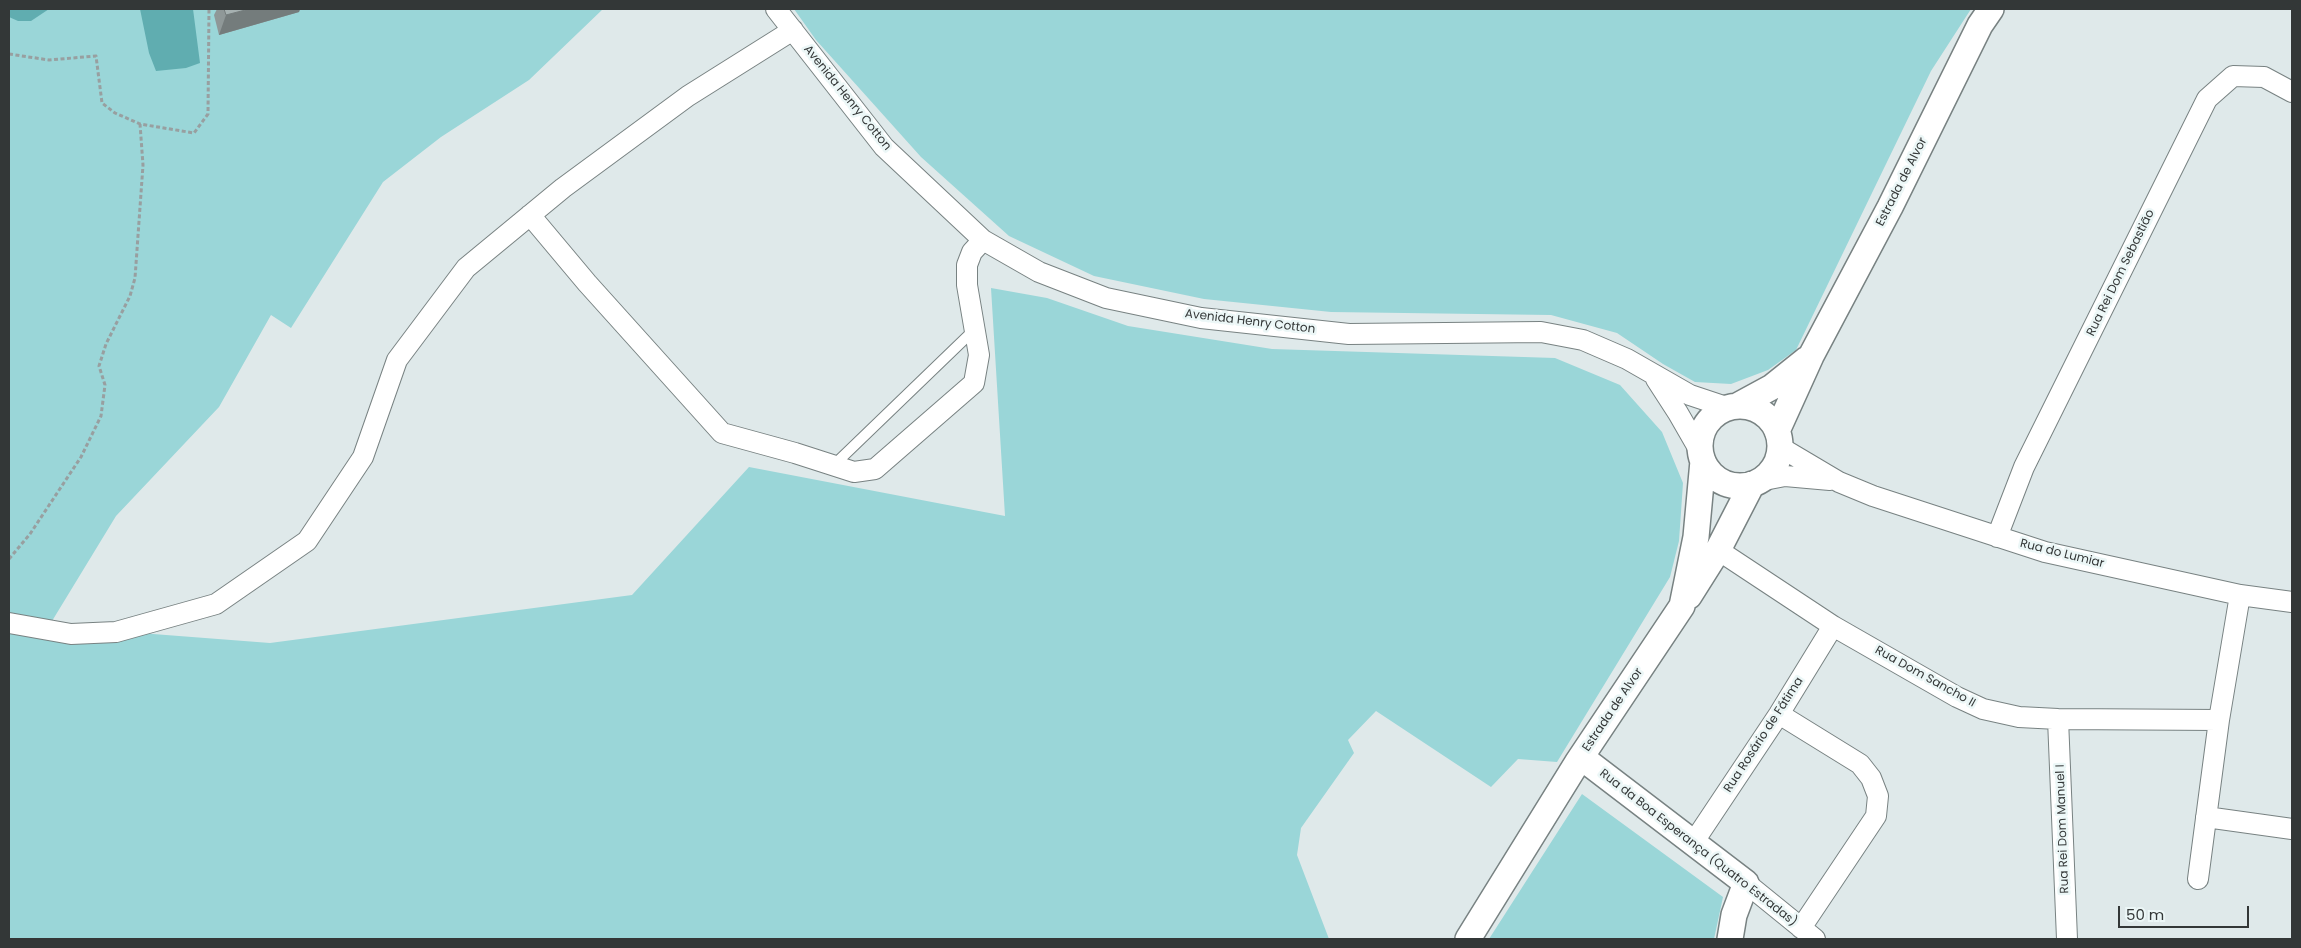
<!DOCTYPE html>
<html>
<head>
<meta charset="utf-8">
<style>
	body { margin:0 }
	#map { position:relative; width:2301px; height:948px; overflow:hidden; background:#dfe9ea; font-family:Poppins,sans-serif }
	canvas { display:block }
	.frame { position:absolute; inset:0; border:10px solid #333737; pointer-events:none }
	.scale { position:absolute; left:2118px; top:906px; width:131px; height:22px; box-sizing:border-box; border:2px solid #333737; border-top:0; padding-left:6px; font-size:15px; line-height:18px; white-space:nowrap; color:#333737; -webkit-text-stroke:4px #ecf7f7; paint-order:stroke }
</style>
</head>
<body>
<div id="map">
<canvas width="2301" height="948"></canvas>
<div class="frame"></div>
<div class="scale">50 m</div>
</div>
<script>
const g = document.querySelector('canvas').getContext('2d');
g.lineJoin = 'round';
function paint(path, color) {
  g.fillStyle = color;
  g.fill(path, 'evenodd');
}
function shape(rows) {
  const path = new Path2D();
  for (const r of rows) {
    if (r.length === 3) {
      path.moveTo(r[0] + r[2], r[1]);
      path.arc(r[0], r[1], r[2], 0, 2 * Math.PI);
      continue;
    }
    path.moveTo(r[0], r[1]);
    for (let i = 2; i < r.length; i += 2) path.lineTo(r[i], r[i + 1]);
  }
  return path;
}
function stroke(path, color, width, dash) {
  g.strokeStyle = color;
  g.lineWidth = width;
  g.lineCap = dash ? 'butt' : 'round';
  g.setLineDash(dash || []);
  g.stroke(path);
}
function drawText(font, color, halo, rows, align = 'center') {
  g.font = font + ' Poppins,sans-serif';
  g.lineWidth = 5;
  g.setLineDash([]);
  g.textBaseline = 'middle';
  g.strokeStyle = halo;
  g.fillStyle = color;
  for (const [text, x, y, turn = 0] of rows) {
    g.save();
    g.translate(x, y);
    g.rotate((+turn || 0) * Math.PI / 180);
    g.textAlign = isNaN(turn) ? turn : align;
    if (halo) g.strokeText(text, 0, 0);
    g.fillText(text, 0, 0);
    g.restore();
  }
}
paint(shape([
	[9,9,603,9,529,80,441,137,383,182,291,328,271,315,219,407,116,516,49,626,270,643,632,595,749,467,1005,516,991,288,1047,298,1128,326,1272,349,1555,358,1620,385,1662,432,1683,483,1679,541,1670,577,1557,762,1518,759,1491,787,1376,711,1348,740,1354,753,1301,828,1297,855,1329,939,9,939],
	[794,9,1971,9,1931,71,1796,350,1768,370,1731,384,1695,382,1663,364,1617,333,1551,315,1331,312,1204,299,1094,276,1009,236,921,157,816,40],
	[1582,794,1723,897,1714,939,1489,939]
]), '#9ad6d8');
paint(shape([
	[9,9,49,9,31,21,18,21,9,17],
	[140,9,193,9,200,63,186,68,156,71,149,53]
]), '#60adb0');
const service = shape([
	[834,465,974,330]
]);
const minor = shape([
	[776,9,884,147,983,240,1039,272,1106,298,1201,318,1349,334,1541,332,1583,340,1627,359,1690,395,1729,408],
	[530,215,587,283,722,433,795,453,854,472,875,469,974,383,979,355,967,285,967,265,972,252,983,240],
	[1656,379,1678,413,1701,453],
	[1780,447,1839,482,1873,496,2045,552,2240,595,2292,602],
	[1759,481,1785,476,1830,480],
	[1997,537,2024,467,2207,99,2233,76,2264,77,2292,92],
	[1718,550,1833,626,1957,697,1983,709,2019,717,2058,719,2219,720],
	[9,623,71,634,116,632,216,604,307,541,363,457,397,360,466,268,563,188,688,96,793,30],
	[1779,714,1860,764,1871,778,1878,796,1876,816,1801,928],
	[2058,719,2067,939],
	[2206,817,2292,829],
	[1693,843,1779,714,1833,626],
	[2198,879,2219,720,2240,595],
	[1746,883,1815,939]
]);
const tertiary = shape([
	[1737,406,1772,387,1807,359],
	[1740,446,40],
	[1777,431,1811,356,1890,207,1980,25,1991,9],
	[1689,596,1718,550,1752,484],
	[1581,757,1746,883,1734,915,1730,939],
	[1468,939,1577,763,1682,606,1696,537,1703,461]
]);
stroke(service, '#788282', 12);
stroke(minor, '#788282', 22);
stroke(tertiary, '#788282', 28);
stroke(shape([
	[9,54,49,60,96,56,102,103,115,113,140,124,194,133,208,114,209,9],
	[9,559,30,534,81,457,101,416,105,385,99,366,106,344,130,296,135,278,143,165,140,124]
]), '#989fa0', 3, [4, 2.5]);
stroke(service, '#fff', 10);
stroke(minor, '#fff', 20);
stroke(tertiary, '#fff', 25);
paint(shape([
	[217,9,300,9,299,12,219,35,214,15]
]), '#8f9898');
paint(shape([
	[249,9,300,9,299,12,219,35,226,15]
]), '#747c7c');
const building = shape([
	[224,9,249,9,226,15,224,9]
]);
paint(building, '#a6b1b1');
stroke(building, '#747c7c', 1);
drawText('12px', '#333737', '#ecf7f7', [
	["Avenida Henry Cotton",847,98,51],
	["Estrada de Alvor",1902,182,-63],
	["Rua Rei Dom Sebastião",2121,273,-64],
	["Avenida Henry Cotton",1250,322,7],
	["Rua do Lumiar",2062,554,14],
	["Rua Dom Sancho II",1925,677,29],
	["Estrada de Alvor",1613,710,-56],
	["Rua Rosário de Fátima",1764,735,-57],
	["Rua Rei Dom Manuel I",2063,829,-92],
	["Rua da Boa Esperança (Quatro Estradas)",1698,848,38]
]);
</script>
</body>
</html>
